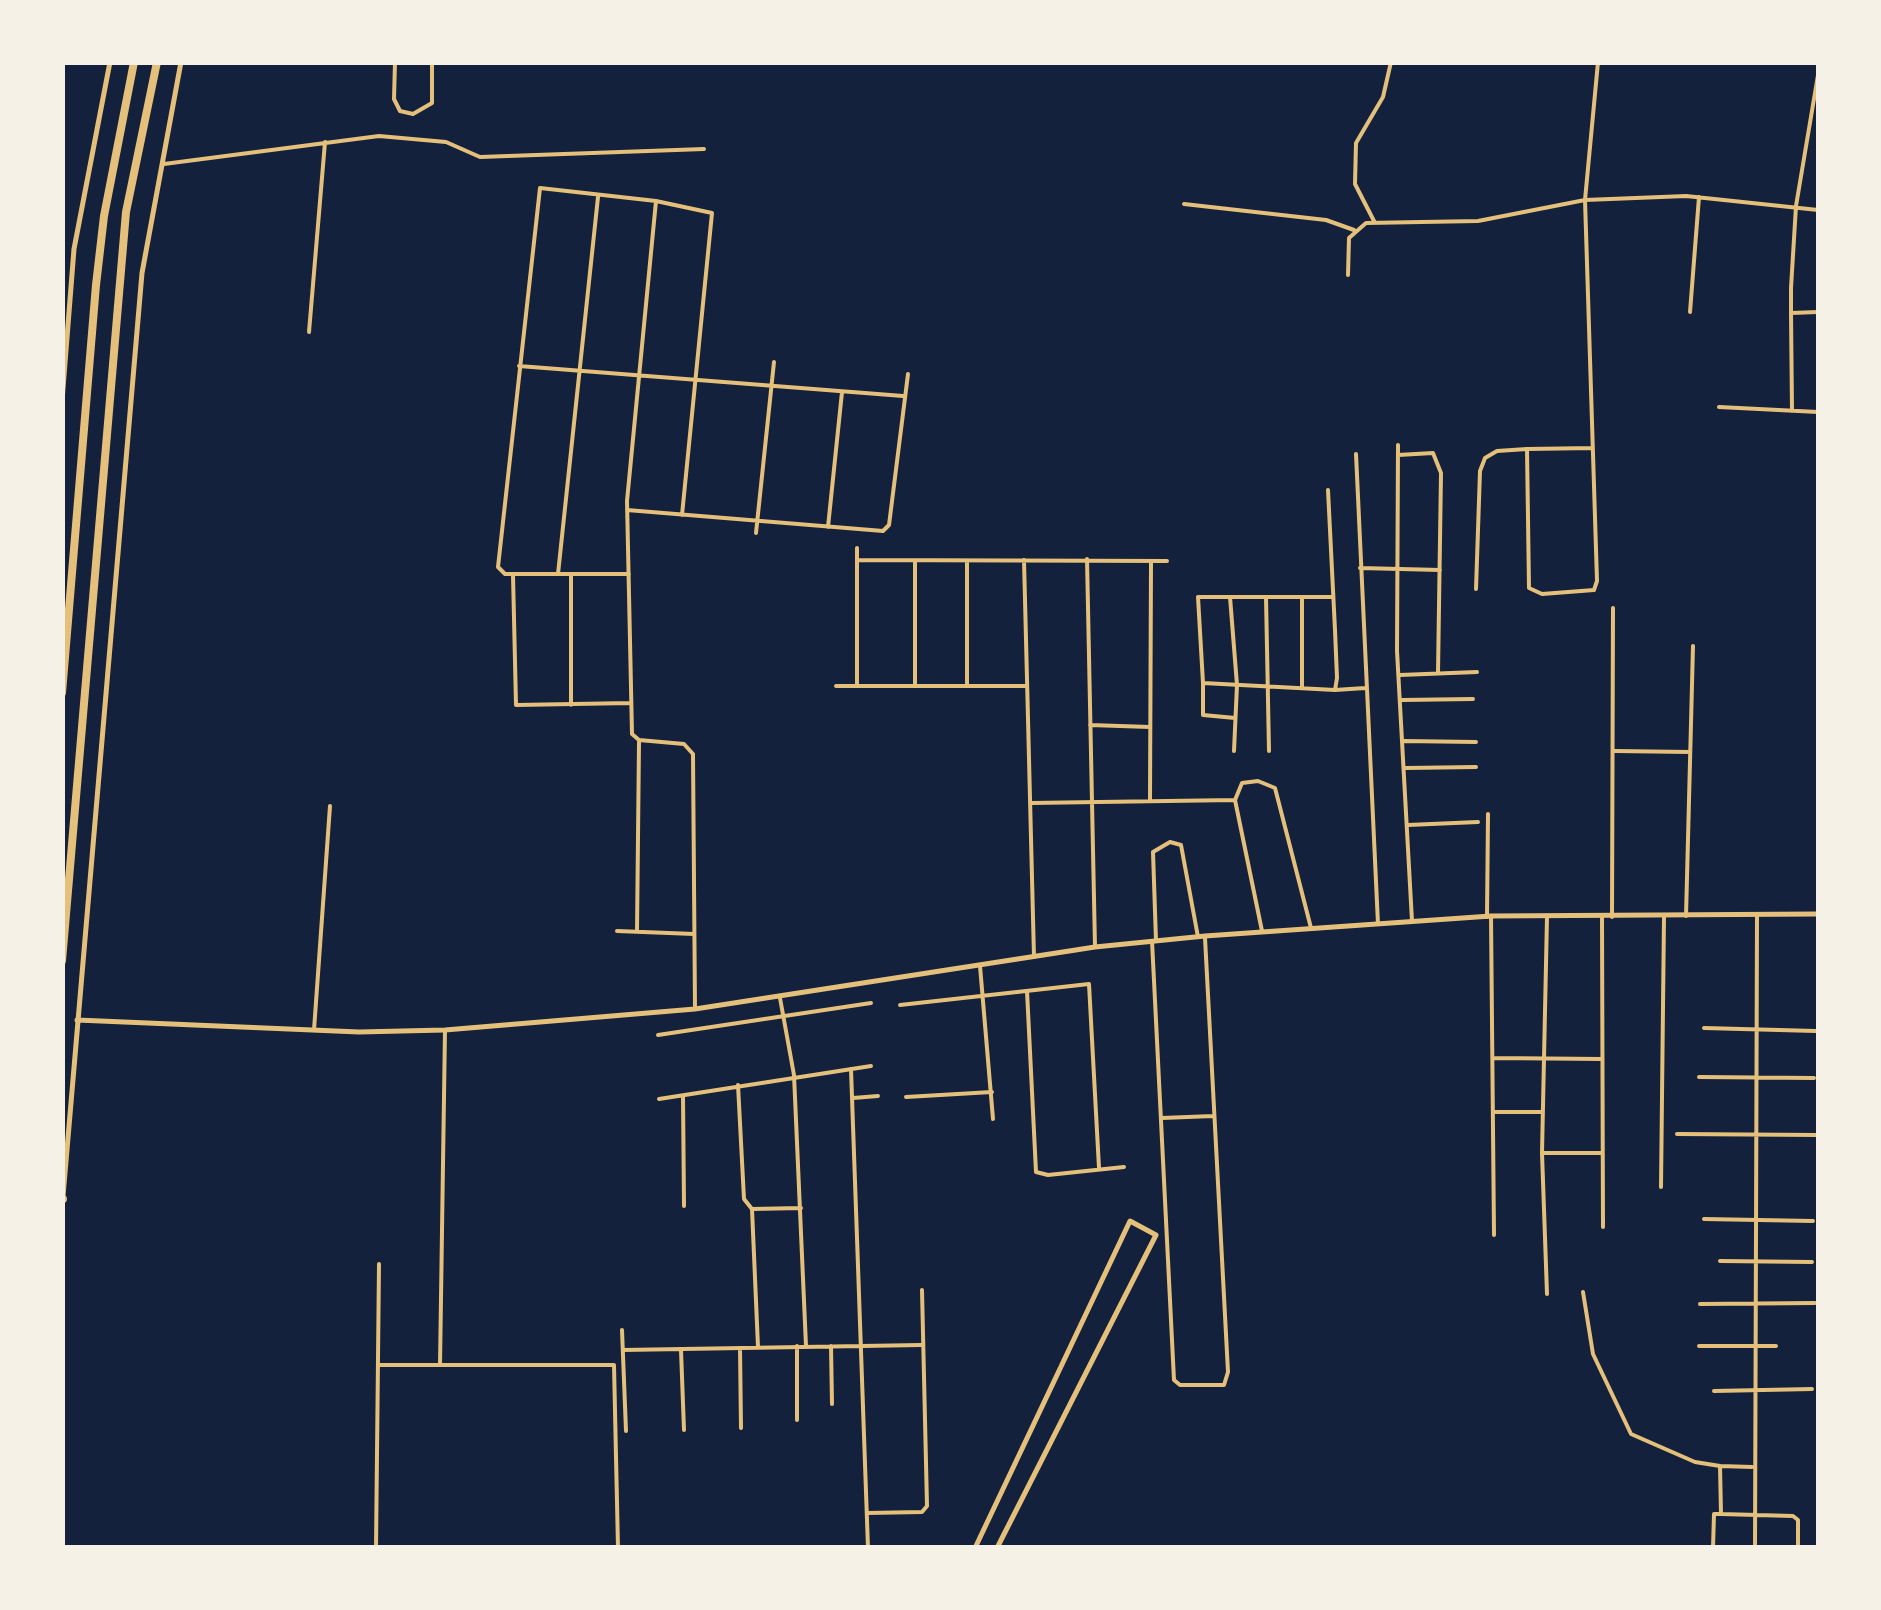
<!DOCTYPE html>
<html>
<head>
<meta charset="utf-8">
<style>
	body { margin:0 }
	#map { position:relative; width:1881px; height:1610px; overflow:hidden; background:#14213d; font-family:"Exo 2",sans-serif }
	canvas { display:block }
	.frame { position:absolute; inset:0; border:65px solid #f6f1e7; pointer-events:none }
</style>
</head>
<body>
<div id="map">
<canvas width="1881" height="1610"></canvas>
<div class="frame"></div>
</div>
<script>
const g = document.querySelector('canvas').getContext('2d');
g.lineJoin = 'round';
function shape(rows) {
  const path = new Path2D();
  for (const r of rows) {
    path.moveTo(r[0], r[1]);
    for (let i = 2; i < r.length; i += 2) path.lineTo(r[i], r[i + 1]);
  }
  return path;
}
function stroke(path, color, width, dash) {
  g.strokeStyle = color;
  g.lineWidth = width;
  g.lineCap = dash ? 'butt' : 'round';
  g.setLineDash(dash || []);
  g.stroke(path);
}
stroke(shape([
	[395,62,394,99,400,111,413,114,432,103,432,62],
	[1818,75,1796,206,1791,288,1791,313,1818,312],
	[164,164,379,136,446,142,480,157,704,149],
	[656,201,627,501,632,734,639,740,684,744,693,754,695,1009],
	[1184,204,1326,220,1354,230],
	[1375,223,1355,184,1356,143,1383,97,1391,62],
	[1348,275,1349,238,1366,223,1478,221,1585,200,1686,196,1818,210],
	[1690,312,1699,197],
	[1791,313,1792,411],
	[309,332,325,142],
	[519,366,903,396],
	[1719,407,1818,412],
	[1398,445,1397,651,1412,921],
	[1527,449,1529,588,1542,594,1594,590,1597,581,1585,200,1598,62],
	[1356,454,1378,924],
	[1398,455,1433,453,1441,473,1438,673],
	[1328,490,1335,630,1337,678,1335,690,1203,683,1198,597,1333,597],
	[627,510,883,531,889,525,908,374],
	[828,527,842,392],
	[756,533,774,362],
	[857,548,857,686],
	[1087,559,1095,947],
	[857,560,1167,561],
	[1024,560,1034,957],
	[915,561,915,686],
	[967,561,967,686],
	[1360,568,1440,570],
	[558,574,598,197],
	[629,574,505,574,498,567,540,188,656,201,712,213,682,515],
	[513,575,516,705,631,703],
	[1476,589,1480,471,1485,458,1497,451,1527,449,1593,448],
	[1230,597,1237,685,1234,751],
	[1266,597,1269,751],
	[1302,598,1302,688],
	[1400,675,1477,672],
	[1203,683,1203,715,1235,718],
	[836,686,1027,686],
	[1335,690,1365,688],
	[1402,700,1473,699],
	[571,705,571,575],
	[1090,725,1150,727],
	[1404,741,1476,742],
	[1615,751,1690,752],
	[1406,768,1476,767],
	[1150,801,1151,561],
	[1031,803,1235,800],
	[1408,825,1478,822],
	[1491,916,1494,1235],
	[1686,916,1693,646],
	[1487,917,1488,814],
	[1602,917,1603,1227],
	[1612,917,1613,608],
	[617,931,694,934],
	[1262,931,1235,800,1242,783,1258,781,1275,788,1311,928],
	[637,932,639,742],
	[1152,941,1174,1380,1180,1385,1224,1385,1228,1372,1205,938],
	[1156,941,1153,852,1170,842,1181,845,1198,937],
	[980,966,993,1119],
	[1027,991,1036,1172,1048,1175,1124,1167],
	[780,998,794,1075,806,1346],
	[900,1005,1089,984,1099,1168],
	[1704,1028,1816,1031],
	[314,1030,330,806],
	[658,1035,871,1003],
	[1493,1058,1602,1059],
	[851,1069,868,1548],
	[1699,1077,1814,1078],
	[738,1085,744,1199,752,1209,801,1208],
	[683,1096,684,1206],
	[906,1097,992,1092],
	[853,1098,878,1096],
	[659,1099,871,1066],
	[1493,1112,1543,1112],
	[1162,1118,1213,1116],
	[1677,1134,1817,1135],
	[1542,1153,1602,1153],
	[1661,1187,1664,917],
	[752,1209,758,1347],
	[1704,1219,1813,1221],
	[1720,1261,1812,1262],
	[1583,1292,1593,1354,1631,1434,1695,1462,1720,1466],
	[1547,1294,1542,1153,1547,917],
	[1700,1304,1815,1303],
	[622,1330,626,1431],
	[831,1346,832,1404],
	[1699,1346,1776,1346],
	[740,1348,741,1428],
	[623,1350,921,1345],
	[681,1350,684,1430],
	[379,1365,614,1365,618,1548],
	[440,1365,445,1030],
	[1714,1391,1812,1389],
	[797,1420,797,1346],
	[867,1513,922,1512,927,1506,922,1290],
	[1721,1514,1793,1516,1798,1520,1798,1548],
	[376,1548,379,1264],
	[1713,1548,1714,1514,1721,1514,1720,1466,1752,1467],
	[1755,1548,1757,915]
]), '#e5c07b', 4);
stroke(shape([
	[62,401,74,249,110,62],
	[77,1020,359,1032,445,1030,695,1009,1095,947,1205,936,1491,916,1818,914],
	[62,1208,142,273,181,62],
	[975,1548,1130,1221,1156,1235,997,1548]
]), '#e5c07b', 5);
stroke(shape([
	[62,693,96,285,104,216,134,62],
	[62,961,126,212,157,62],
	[62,1199,63,1199]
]), '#e5c07b', 8);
</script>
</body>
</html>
